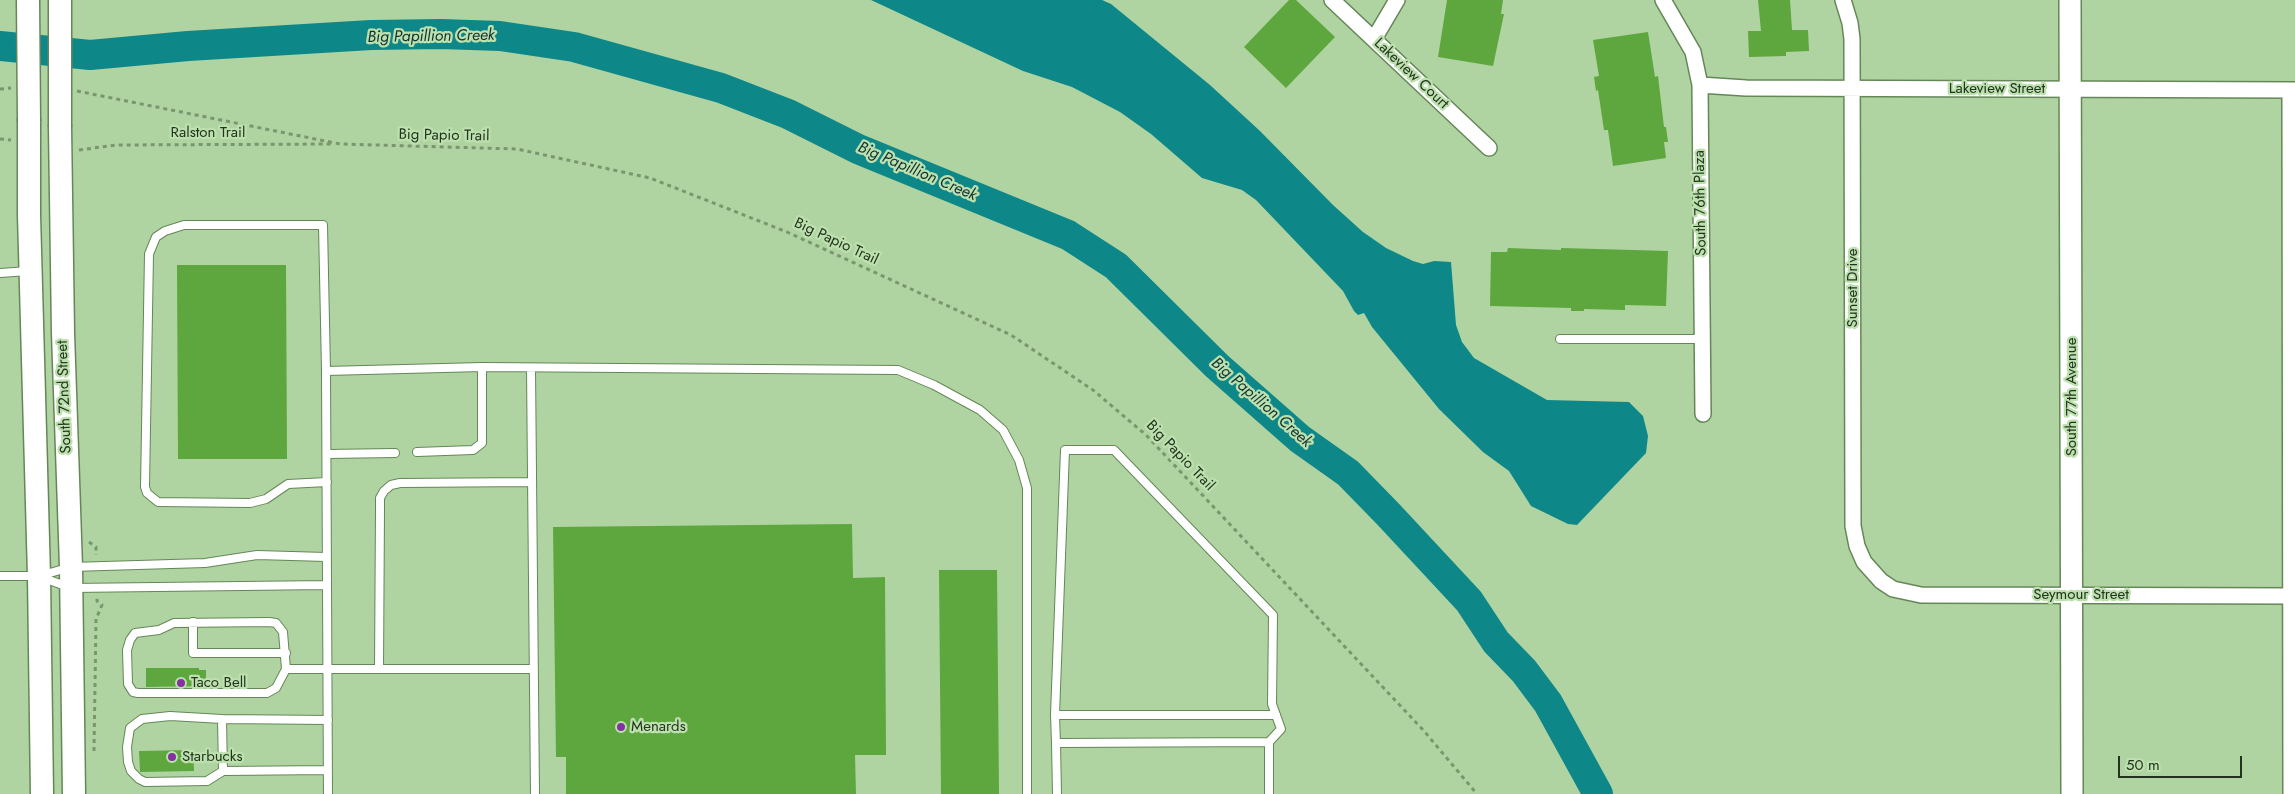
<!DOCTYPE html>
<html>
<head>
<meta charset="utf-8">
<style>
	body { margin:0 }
	#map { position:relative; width:2295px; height:794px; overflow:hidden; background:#afd4a1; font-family:Jost,sans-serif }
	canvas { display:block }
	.scale { position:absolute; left:2118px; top:756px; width:124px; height:22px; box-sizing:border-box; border:2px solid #24331f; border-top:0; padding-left:6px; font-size:15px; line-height:18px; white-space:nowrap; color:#24331f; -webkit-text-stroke:4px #bce1ae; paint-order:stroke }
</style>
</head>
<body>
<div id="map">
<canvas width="2295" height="794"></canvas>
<div class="scale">50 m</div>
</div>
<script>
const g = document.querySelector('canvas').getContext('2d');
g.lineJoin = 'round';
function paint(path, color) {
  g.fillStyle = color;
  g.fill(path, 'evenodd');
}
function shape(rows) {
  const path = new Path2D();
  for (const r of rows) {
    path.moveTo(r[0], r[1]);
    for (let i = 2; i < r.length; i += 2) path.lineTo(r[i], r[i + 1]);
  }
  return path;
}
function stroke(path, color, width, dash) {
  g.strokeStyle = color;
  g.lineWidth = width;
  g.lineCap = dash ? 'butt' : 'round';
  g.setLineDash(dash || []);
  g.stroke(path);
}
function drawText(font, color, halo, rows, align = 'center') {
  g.font = font + ' Jost,sans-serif';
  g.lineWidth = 4.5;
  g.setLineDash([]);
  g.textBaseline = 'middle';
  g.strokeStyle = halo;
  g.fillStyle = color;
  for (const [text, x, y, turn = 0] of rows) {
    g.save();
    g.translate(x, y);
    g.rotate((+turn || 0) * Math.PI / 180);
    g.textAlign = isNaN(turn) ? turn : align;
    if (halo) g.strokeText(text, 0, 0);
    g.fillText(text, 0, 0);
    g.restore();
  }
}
paint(shape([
	[871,0,1102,0,1111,4,1210,85,1260,131,1333,205,1363,232,1386,248,1413,261,1423,264,1434,261,1451,262,1456,325,1462,342,1474,358,1547,400,1629,402,1643,416,1648,436,1646,453,1577,525,1568,524,1531,506,1509,471,1483,452,1439,409,1372,327,1364,313,1358,315,1354,311,1343,291,1256,200,1242,190,1202,178,1151,134,1120,112,1072,87,1023,71]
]), '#0e8789');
stroke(shape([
	[0,46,90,55,188,46,371,35,441,34,500,36,574,47,721,88,788,114,858,149,1068,235,1116,266,1217,366,1300,439,1348,473,1388,514,1469,601,1496,642,1524,671,1548,703,1598,794]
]), '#0e8789', 30);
paint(shape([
	[1289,0,1296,0,1335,37,1286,88,1244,47],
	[1447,0,1503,0,1501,14,1504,14,1493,66,1438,57],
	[1758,0,1790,0,1792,30,1808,30,1809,51,1786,52,1786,56,1749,57,1748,31,1761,31],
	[1648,32,1655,77,1658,76,1664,127,1666,127,1668,142,1664,142,1666,158,1613,166,1608,130,1604,130,1598,90,1596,91,1594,77,1599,76,1593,40],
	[1508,248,1561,250,1561,248,1668,251,1666,306,1625,305,1625,310,1584,309,1584,311,1571,311,1571,308,1490,306,1491,252,1507,252],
	[177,265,286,265,287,459,178,459],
	[852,524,853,578,885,577,886,755,855,755,856,794,566,794,566,757,556,757,553,527],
	[939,570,997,570,999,794,941,794],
	[146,668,199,668,199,670,206,670,206,686,146,687],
	[193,750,194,771,140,772,139,751]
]), '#5ea63e');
const lane = shape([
	[0,273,28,271],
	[1560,339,1702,339],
	[531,368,535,794],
	[326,371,482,367,898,370,934,385,980,410,1003,430,1019,460,1027,488,1027,794],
	[417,452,473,450,482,443,482,367],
	[327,454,395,453],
	[327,482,288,484,266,499,250,503,158,502,147,493,145,487,149,254,156,237,165,231,184,225,323,225,326,371,328,794],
	[0,576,39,576,71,567,205,563,257,555,326,557],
	[41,577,71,588,327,585],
	[193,622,193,653,286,653],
	[286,669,276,688,267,693,138,693,133,692,128,684,127,650,130,640,135,633,159,630,174,623,269,622,276,623,283,632,286,669,379,669,380,509,380,498,384,491,391,485,400,483,532,482],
	[379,669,534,669],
	[1055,715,1056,743],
	[222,719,170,716,142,719,130,728,127,747,128,762,131,771,139,779,145,782,207,781,223,771],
	[328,720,222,719,223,771,328,770],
	[1269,742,1281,729,1272,704,1273,615,1114,450,1065,450,1055,715,1276,715],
	[1057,794,1056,743,1269,742,1269,794]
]);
const street = shape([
	[1332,0,1489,148],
	[1663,0,1693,52,1700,85,1703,414],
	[1843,0,1850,23,1852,39,1853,526,1857,546,1864,562,1881,581,1893,589,1921,595,2295,596],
	[1374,39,1397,0],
	[1700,85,1746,88,2295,90],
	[2290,90,2291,794]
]);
const secondary = shape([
	[2070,0,2072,794]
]);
const primary = shape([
	[29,121,29,215,39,576,42,794],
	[60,127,63,333,71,567,74,794]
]);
stroke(lane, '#658758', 10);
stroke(street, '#658758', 18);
stroke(secondary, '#658758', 24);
stroke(primary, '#658758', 25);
stroke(shape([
	[0,89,11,88],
	[77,91,340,144,517,149,650,178,787,232,1011,335,1093,390,1146,435,1424,731,1477,794],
	[0,139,11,140],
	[79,150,116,145,332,144],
	[89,542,96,547,96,555],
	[94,751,96,619,102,605,97,601,97,598]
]), '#7a966f', 3, [4, 4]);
stroke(lane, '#fff', 8);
stroke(street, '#fff', 15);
stroke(secondary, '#fff', 21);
stroke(primary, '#fff', 22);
const primaryBridge = shape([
	[28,0,29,121],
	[60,0,60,127]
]);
stroke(primaryBridge, '#658758', 25, []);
stroke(primaryBridge, '#fff', 22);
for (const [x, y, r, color] of [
	[181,683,5,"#85319f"],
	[621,727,5,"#85319f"],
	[172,757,5,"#85319f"]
]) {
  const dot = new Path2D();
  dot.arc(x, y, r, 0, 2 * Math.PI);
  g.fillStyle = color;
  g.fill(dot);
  stroke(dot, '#bce1ae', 2);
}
drawText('15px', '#24331f', '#bce1ae', [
	["Lakeview Court",1411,74,43],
	["Lakeview Street",1997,89],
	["Ralston Trail",208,133],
	["Big Papio Trail",444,136,1],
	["South 76th Plaza",1701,203,-91],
	["Big Papio Trail",836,242,25],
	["Sunset Drive",1853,288,-90],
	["South 72nd Street",65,397,-92],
	["South 77th Avenue",2072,397,-90],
	["Big Papio Trail",1180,456,46],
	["Seymour Street",2081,595]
]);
drawText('15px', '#24331f', '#bce1ae', [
	["Taco Bell",191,683],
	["Menards",631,727],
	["Starbucks",182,757]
], 'left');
drawText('italic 16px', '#123232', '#bce1ae', [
	["Big Papillion Creek",431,37,-1],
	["Big Papillion Creek",917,172,23],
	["Big Papillion Creek",1261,403,41]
]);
</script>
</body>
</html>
